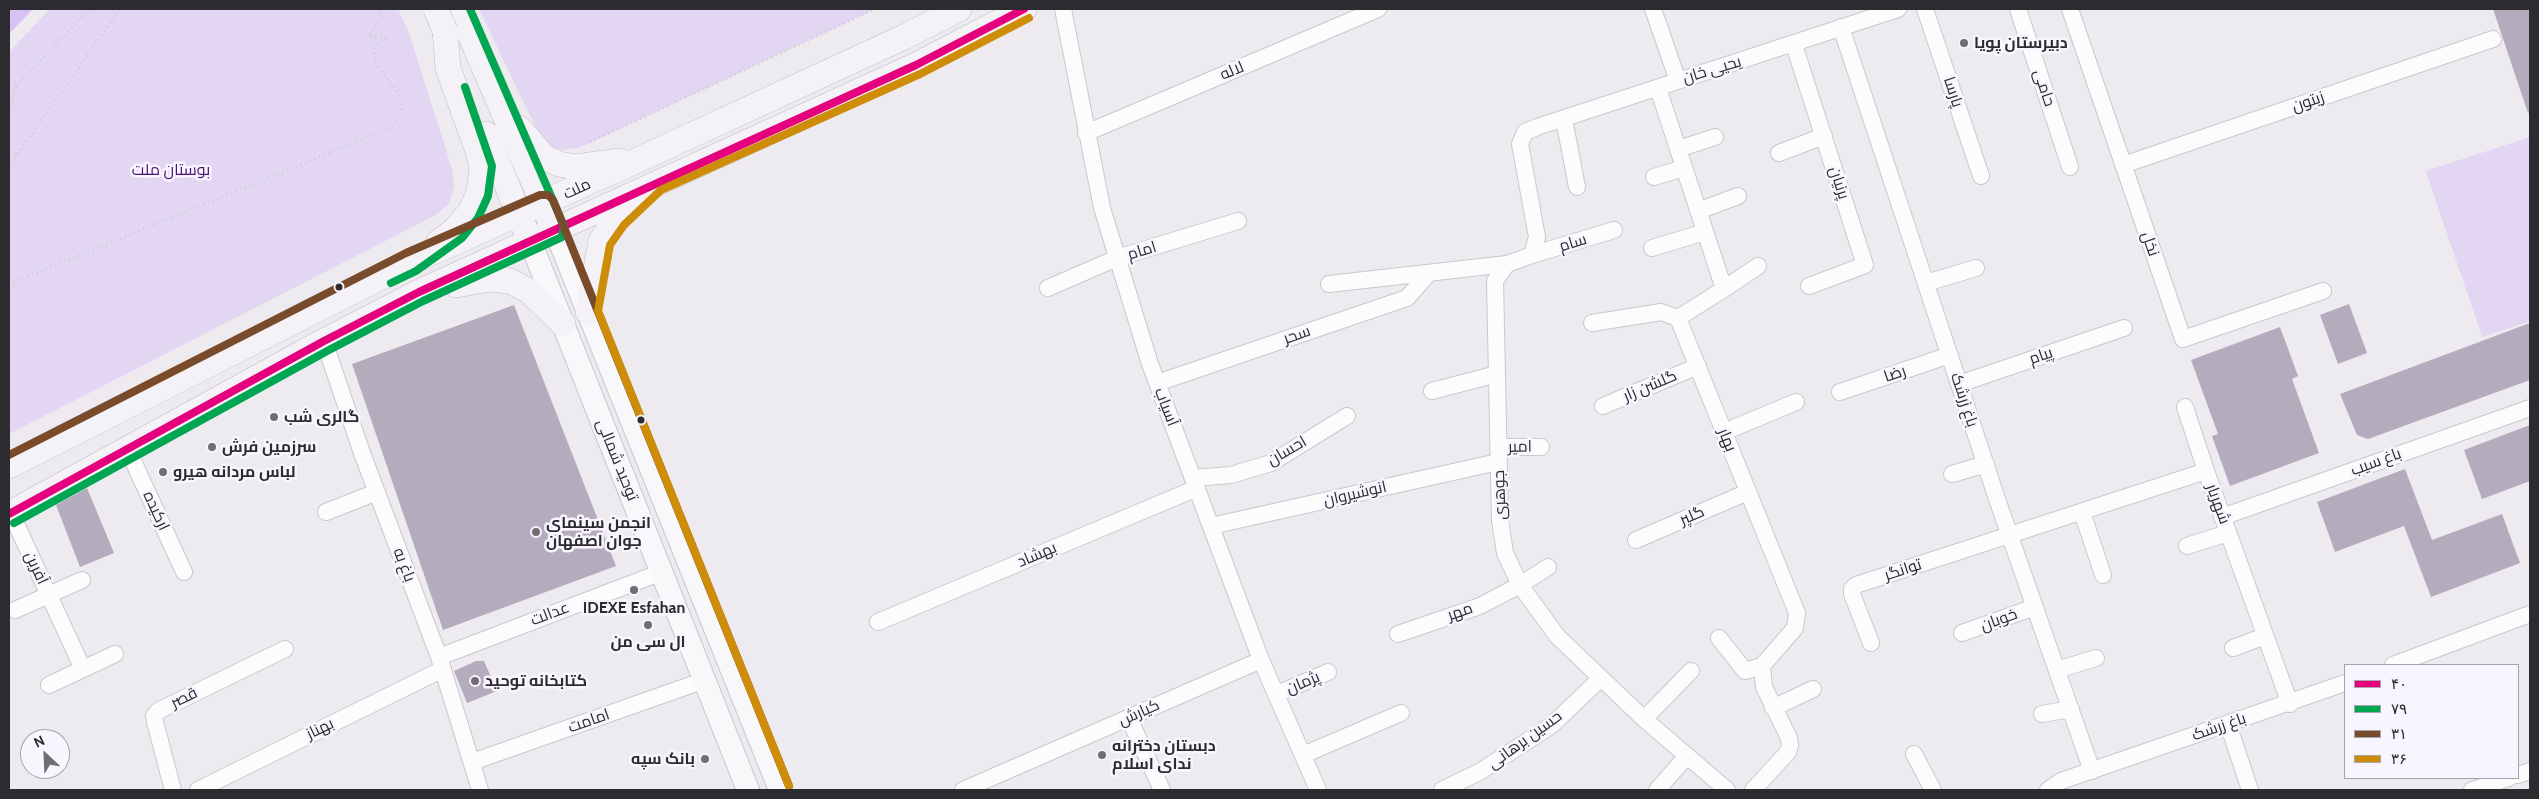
<!DOCTYPE html>
<html>
<head>
<meta charset="utf-8">
<style>
	body { margin:0 }
	#map { position:relative; width:2539px; height:799px; overflow:hidden; background:#edeaf0; font-family:Cabin,sans-serif }
	canvas { display:block }
	.frame { position:absolute; inset:0; border:10px solid #2c2b2f; pointer-events:none }
	.legend { position:absolute; left:2344px; top:664px; width:175px; height:115px; box-sizing:border-box; background:#f9f5fe; border:1px solid #a7a4ab; margin:0; padding:6px 9px; list-style:none; font-size:15px; color:#2c2b2f }
	.legend li { display:flex; align-items:center; gap:10px; height:25px }
	.legend b { width:25px; border:1px solid #a7a4ab }
	.north { position:absolute; left:20px; top:729px; width:50px; height:50px; box-sizing:border-box; background:#f9f5fe; border:1px solid #a7a4ab; border-radius:50%; rotate:335deg; font-size:14px; font-weight:700; line-height:20px; text-align:center; color:#2c2b2f }
	.north::after { content:''; display:block; margin:auto; width:18px; height:22px; background:#706e73; clip-path:polygon(50% 0,100% 100%,50% 72%,0 100%) }
</style>
</head>
<body>
<div id="map">
<canvas width="2539" height="799"></canvas>
<div class="frame"></div>
<ul class="legend">
<li><b style="height:6px;background:#e5007d"></b>۴۰</li>
<li><b style="height:6px;background:#00a651"></b>۷۹</li>
<li><b style="height:6px;background:#7a4b2a"></b>۳۱</li>
<li><b style="height:6px;background:#ce8d09"></b>۳۶</li>
</ul>
<div class="north">N</div>
</div>
<script>
const g = document.querySelector('canvas').getContext('2d');
g.lineJoin = 'round';
function paint(path, color) {
  g.fillStyle = color;
  g.fill(path, 'evenodd');
}
function shape(rows) {
  const path = new Path2D();
  for (const r of rows) {
    path.moveTo(r[0], r[1]);
    for (let i = 2; i < r.length; i += 2) path.lineTo(r[i], r[i + 1]);
  }
  return path;
}
function stroke(path, color, width, dash) {
  g.strokeStyle = color;
  g.lineWidth = width;
  g.lineCap = dash ? 'butt' : 'round';
  g.setLineDash(dash || []);
  g.stroke(path);
}
function drawText(font, color, halo, rows, align = 'center') {
  g.font = font + ' Cabin,Cairo,sans-serif';
  g.lineWidth = 5;
  g.setLineDash([]);
  g.textBaseline = 'middle';
  g.strokeStyle = halo;
  g.fillStyle = color;
  for (const [text, x, y, turn = 0] of rows) {
    g.save();
    g.translate(x, y);
    g.rotate((+turn || 0) * Math.PI / 180);
    g.textAlign = isNaN(turn) ? turn : align;
    if (halo) g.strokeText(text, 0, 0);
    g.fillText(text, 0, 0);
    g.restore();
  }
}
paint(shape([
	[50,9,398,9,409,33,452,169,454,186,449,203,436,215,9,434,9,52],
	[479,9,875,9,594,141,577,148,564,150,544,145],
	[2530,137,2530,321,2482,337,2426,171]
]), '#e2d6f3');
paint(shape([
	[9,9,33,9,9,34]
]), '#d6c1f3');
paint(shape([
	[2493,9,2530,9,2530,112,2528,113],
	[2349,304,2367,353,2338,364,2320,315],
	[514,305,616,566,443,630,352,364],
	[2530,323,2530,380,2368,439,2357,435,2340,394],
	[2280,327,2298,376,2292,379,2319,453,2230,486,2212,436,2218,434,2191,360],
	[2530,425,2530,481,2482,499,2464,450],
	[2405,469,2432,540,2502,514,2520,563,2431,597,2404,526,2335,552,2317,502],
	[87,488,114,553,80,567,56,505],
	[476,661,484,661,497,691,467,703,454,671]
]), '#b4acbd');
const street = shape([
	[1063,9,1102,208,1150,364,1261,660,1318,790],
	[1653,9,1678,81],
	[1925,9,1981,176],
	[2018,9,2070,167],
	[2070,9,2183,339,2323,291],
	[1841,27,1997,499,2092,771],
	[1794,45,1865,265,1809,286],
	[1658,88,1724,289,1678,318,1797,613,1795,628,1762,666,1764,687,1789,738,1790,745,1788,752,1753,790],
	[1564,119,1577,187],
	[1086,133,1378,9],
	[1678,149,1715,137],
	[1779,153,1824,136],
	[2123,165,2493,39],
	[1654,177,1684,168],
	[1698,211,1738,196],
	[1652,248,1705,232],
	[1532,255,1614,230],
	[1926,283,1976,268],
	[1329,284,1507,264],
	[1048,288,1117,258,1238,221],
	[1724,289,1758,266],
	[1592,323,1661,312,1678,318],
	[324,341,362,453,439,657,480,790],
	[1157,383,1407,298,1429,273],
	[1959,384,2124,328],
	[1432,391,1497,374],
	[1840,392,1950,355],
	[1603,406,1698,366],
	[2185,407,2206,471],
	[1724,432,1796,402],
	[1498,447,1541,447],
	[128,450,184,572],
	[1952,474,1986,464],
	[1193,478,1231,475,1271,463,1347,416],
	[326,512,377,492],
	[2082,512,2103,575],
	[11,513,83,669],
	[2222,517,2530,408],
	[1211,526,1498,462],
	[1636,540,1748,492],
	[2187,546,2228,533],
	[15,610,82,580],
	[878,622,1197,488],
	[1962,633,2035,607],
	[1398,634,1480,606,1520,585,1548,567],
	[1719,638,1745,671,1762,666],
	[1871,643,1852,594,1852,589,1856,585,2206,471,2290,704],
	[2233,648,2265,636],
	[439,657,662,572],
	[2393,665,2530,614],
	[2057,670,2096,658],
	[49,685,115,654],
	[1277,694,1328,672],
	[1773,708,1813,689],
	[2042,714,2071,709],
	[1129,718,1162,790],
	[1644,719,1691,671],
	[2228,724,2250,790],
	[1914,754,1933,790],
	[1303,755,1401,713],
	[472,762,705,680],
	[2518,775,2530,771],
	[173,790,155,722,154,716,158,711,285,649],
	[198,790,443,669],
	[963,790,1261,660],
	[1442,790,1481,771,1552,725,1601,678],
	[1657,790,1687,756],
	[1727,790,1644,719,1557,636,1520,585,1505,553,1500,520,1495,281,1507,264,1532,255,1537,237,1520,144,1525,132,1537,127,1898,9],
	[2048,790,2061,781,2345,683],
	[2472,790,2509,778]
]);
const secondary = shape([
	[555,230,780,790],
	[530,241,748,790]
]);
const primary = shape([
	[459,9,550,220],
	[519,128,544,157,559,164,575,167,620,161],
	[486,134,525,229],
	[439,242,455,230,470,212,479,193,482,168,478,151,448,68,445,31],
	[456,285,489,279,510,281,529,291,563,324],
	[588,312,601,241,616,218,637,199],
	[9,466,411,262,640,159,904,37,959,9],
	[9,514,324,341,419,292,916,65,1024,9]
]);
stroke(street, '#cac8cd', 18);
stroke(secondary, '#cac8cd', 24);
stroke(primary, '#c0bbc6', 26);
stroke(shape([
	[378,9,382,17,368,36,385,38],
	[9,93,90,9],
	[9,112,17,85],
	[590,142,875,9],
	[9,166,120,9],
	[9,284,390,128,403,114,402,98,376,63,374,48,386,38]
]), '#cdccce', 3, [1, 4]);
stroke(street, '#fcfcfd', 16);
stroke(secondary, '#f8f7fa', 22);
stroke(primary, '#f4f2f7', 25);
const primaryBridge = shape([
	[436,9,445,31]
]);
stroke(primaryBridge, '#c0bbc6', 26, []);
stroke(primaryBridge, '#f4f2f7', 25);
stroke(shape([
	[9,514,324,341,419,292,916,65,1024,9]
]), '#e5007d', 8);
stroke(shape([
	[391,283,416,271,462,238,478,218,488,196,492,166,465,87],
	[14,523,329,350,423,301,562,237,564,226,470,9]
]), '#00a651', 8);
stroke(shape([
	[9,455,406,253,540,195,548,195,553,200,789,786]
]), '#7a4b2a', 8);
stroke(shape([
	[789,786,598,311,610,245,624,225,661,190,920,74,1029,18]
]), '#ce8d09', 8);
for (const [x, y, r, color] of [
	[1964,43,5,"#706e73"],
	[339,287,4.5,"#2c2b2f"],
	[274,417,5,"#706e73"],
	[641,420,4.5,"#2c2b2f"],
	[212,447,5,"#706e73"],
	[163,472,5,"#706e73"],
	[536,532,5,"#706e73"],
	[634,590,5,"#706e73"],
	[648,625,5,"#706e73"],
	[475,681,5,"#706e73"],
	[1102,755,5,"#706e73"],
	[705,759,5,"#706e73"]
]) {
  const dot = new Path2D();
  dot.arc(x, y, r, 0, 2 * Math.PI);
  g.fillStyle = color;
  g.fill(dot);
  stroke(dot, '#f9f5fe', 2);
}
drawText('bold 16px', '#2c2b2f', '#f9f5fe', [
	["دبیرستان پویا",1974,43],
	["گالری شب",284,417],
	["سرزمین فرش",222,447],
	["لباس مردانه هیرو",173,472],
	["انجمن سینمای",546,523],
	["جوان اصفهان",546,541],
	["IDEXE Esfahan",634,608,"center"],
	["ال سی من",648,642,"center"],
	["کتابخانه توحید",485,681],
	["دبستان دخترانه",1112,746],
	["ندای اسلام",1112,764],
	["بانک سپه",695,759,"right"]
], 'left');
drawText('16px', '#2c2b2f', '#f9f5fe', [
	["یحیی خان",1712,70,-17],
	["لاله",1232,71,-23],
	["حامی",2044,88,72],
	["پارسا",1953,92,72],
	["زیتون",2308,102,-19],
	["پرنیان",1839,183,72],
	["ملت",577,189,-25],
	["سام",1573,243,-17],
	["نخل",2150,244,71],
	["امام",1142,251,-17],
	["سحر",1297,335,-19],
	["پیام",2041,356,-19],
	["رضا",1895,374,-19],
	["گلشن زار",1650,386,-23],
	["باغ زرشک",1964,400,72],
	["آسیاب",1166,407,69],
	["بهار",1727,440,68],
	["امیر",1520,447,-1],
	["احسان",1287,451,-30],
	["توحید شمالی",617,460,68],
	["باغ سیب",2376,462,-20],
	["انوشیروان",1355,494,-13],
	["جوهری",1500,495,-92],
	["شهریار",2218,504,70],
	["ارکیده",156,511,65],
	["گلپر",1692,516,-23],
	["بهشاد",1037,555,-23],
	["باغ به",404,565,69],
	["آفرین",36,568,65],
	["توانگر",1903,570,-18],
	["مهر",1460,612,-19],
	["عدالت",550,614,-21],
	["خوبان",1999,620,-20],
	["پژمان",1303,683,-23],
	["قصر",184,698,-26],
	["کیارش",1139,713,-24],
	["امامت",589,721,-19],
	["باغ زرشک",2219,727,-19],
	["بهناز",320,729,-26],
	["حسین برهانی",1525,740,-36]
]);
drawText('16px', '#481275', '#f9f5fe', [
	["بوستان ملت",171,170]
]);
</script>
</body>
</html>
